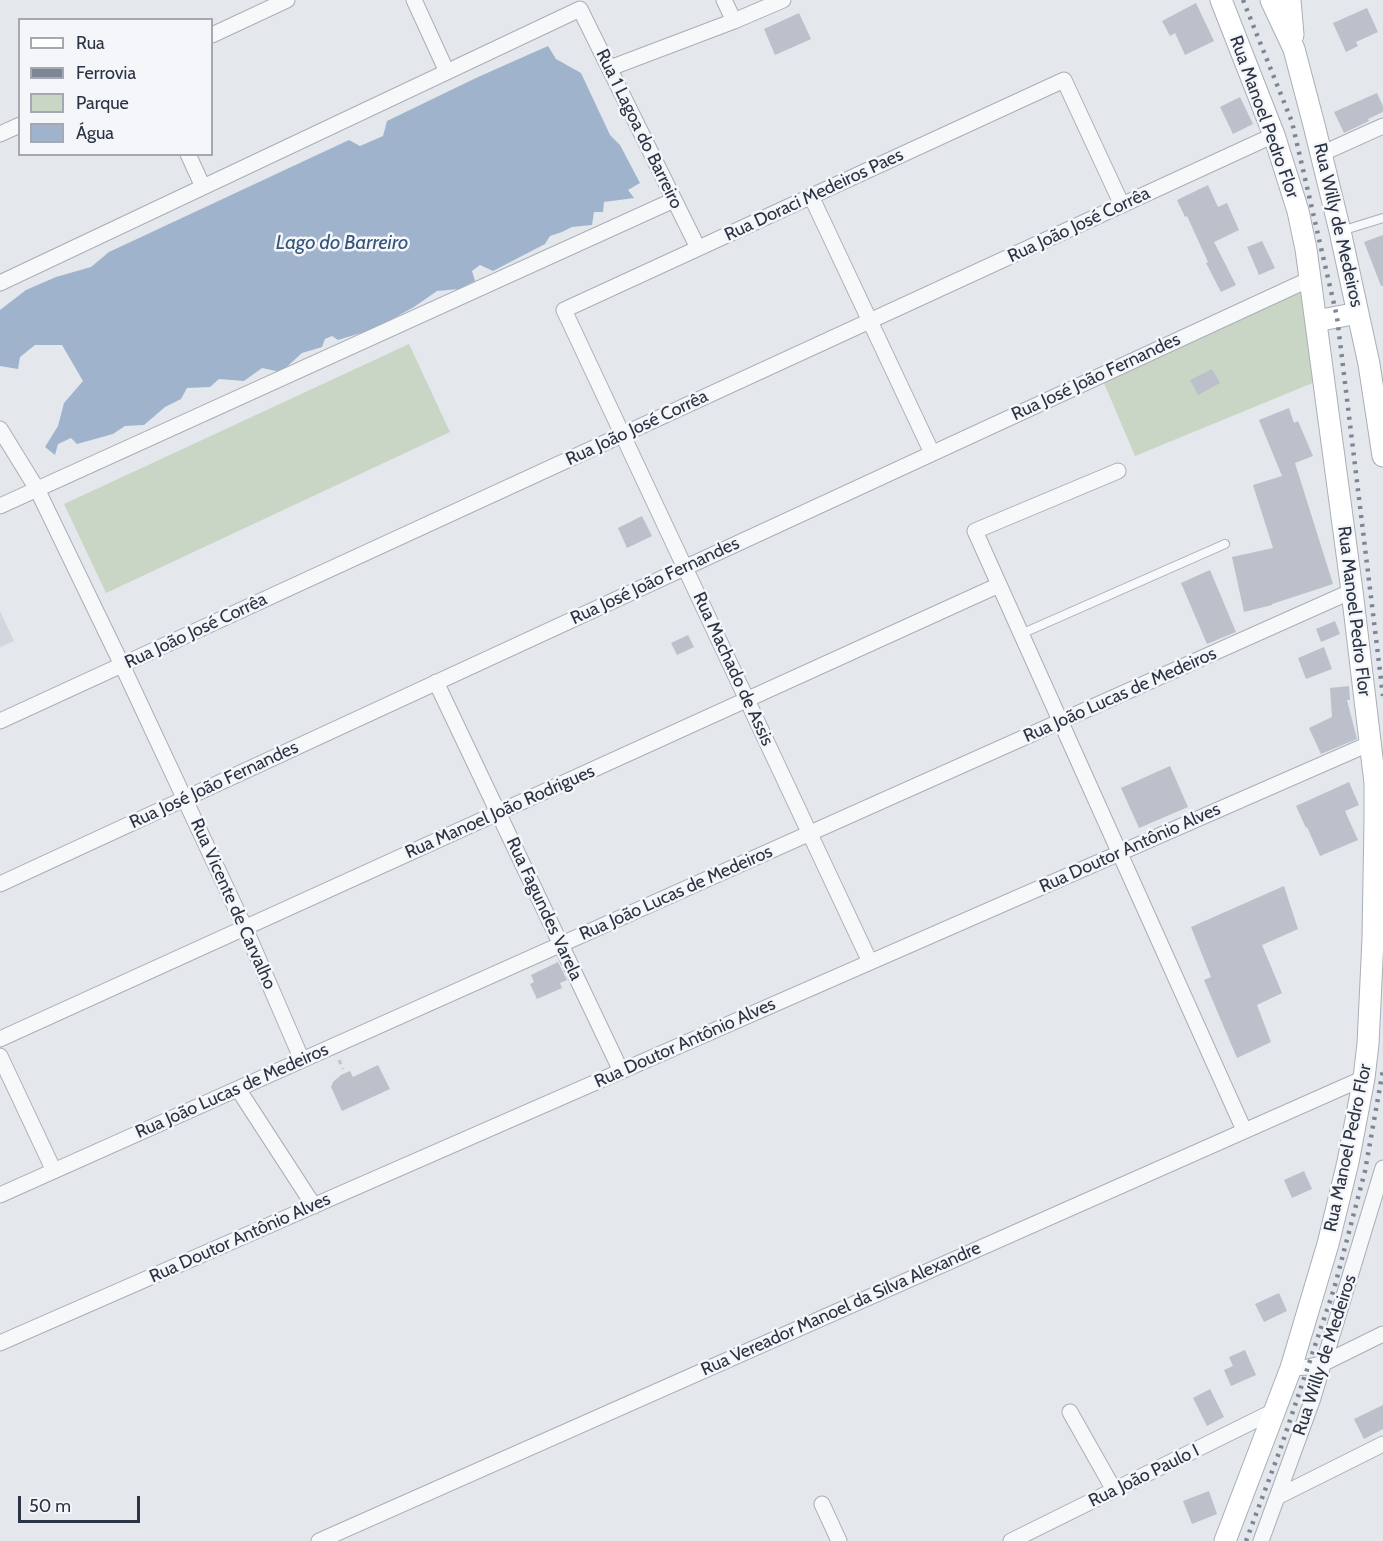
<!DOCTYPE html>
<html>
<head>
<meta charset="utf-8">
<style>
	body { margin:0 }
	#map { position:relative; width:1383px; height:1541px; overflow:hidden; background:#e4e7ec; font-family:Cabin,sans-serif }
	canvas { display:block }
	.legend { position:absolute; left:18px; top:18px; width:195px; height:138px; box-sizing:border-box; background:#f4f6f9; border:2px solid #a4a8b1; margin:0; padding:8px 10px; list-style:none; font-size:18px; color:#2b3445 }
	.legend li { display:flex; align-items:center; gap:12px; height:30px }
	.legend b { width:30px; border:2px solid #a4a8b1 }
	.scale { position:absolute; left:18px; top:1496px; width:122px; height:27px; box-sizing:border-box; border:3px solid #2b3445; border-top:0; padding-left:8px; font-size:18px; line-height:21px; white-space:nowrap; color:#2b3445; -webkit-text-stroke:4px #f4f6f9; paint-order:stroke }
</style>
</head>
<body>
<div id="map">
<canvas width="1383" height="1541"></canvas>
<ul class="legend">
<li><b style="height:8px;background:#fff"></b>Rua</li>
<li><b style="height:8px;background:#7d8696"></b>Ferrovia</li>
<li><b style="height:16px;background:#c9d6c5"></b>Parque</li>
<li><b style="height:16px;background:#9fb4cc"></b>Água</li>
</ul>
<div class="scale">50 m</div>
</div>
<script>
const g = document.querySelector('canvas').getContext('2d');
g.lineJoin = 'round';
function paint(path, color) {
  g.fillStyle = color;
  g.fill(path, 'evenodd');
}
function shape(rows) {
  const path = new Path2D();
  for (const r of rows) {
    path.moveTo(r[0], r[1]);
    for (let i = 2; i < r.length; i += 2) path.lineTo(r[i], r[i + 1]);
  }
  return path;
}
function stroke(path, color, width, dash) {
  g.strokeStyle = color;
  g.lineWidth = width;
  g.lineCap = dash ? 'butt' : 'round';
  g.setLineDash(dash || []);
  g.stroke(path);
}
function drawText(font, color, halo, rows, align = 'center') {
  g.font = font + ' Cabin,sans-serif';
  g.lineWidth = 5;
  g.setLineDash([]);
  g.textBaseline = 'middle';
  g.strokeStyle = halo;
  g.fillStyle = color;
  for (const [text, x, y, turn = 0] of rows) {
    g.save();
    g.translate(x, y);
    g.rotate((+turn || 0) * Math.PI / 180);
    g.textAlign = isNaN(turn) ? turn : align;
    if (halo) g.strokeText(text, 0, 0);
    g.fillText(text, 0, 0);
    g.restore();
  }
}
paint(shape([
	[0,611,14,641,0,647]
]), '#d2d6de');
paint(shape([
	[1301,292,1315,382,1135,456,1104,383],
	[409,344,450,432,106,593,64,504]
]), '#c9d6c5');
paint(shape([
	[548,46,556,59,581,73,610,135,620,145,640,183,628,190,634,198,604,202,603,212,594,212,592,225,572,227,562,232,550,236,545,244,493,271,480,265,472,271,475,281,459,289,437,291,414,307,374,329,338,340,332,336,325,339,322,347,302,353,281,372,262,368,244,381,219,379,210,387,187,388,181,399,165,407,144,425,125,426,113,434,77,444,71,438,58,444,55,455,45,447,58,426,64,403,83,381,62,345,35,345,20,357,18,369,0,366,0,310,26,290,56,277,91,267,109,252,349,140,360,146,383,136,387,121,478,77]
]), '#9fb4cc');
paint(shape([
	[1196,3,1214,41,1185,55,1175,33,1170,36,1162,21],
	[1367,8,1378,32,1356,42,1358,46,1346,52,1333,23],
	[799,13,811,39,775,55,764,29],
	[1377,93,1383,106,1383,112,1368,119,1369,121,1344,133,1334,112],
	[1240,97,1253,124,1233,134,1220,107],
	[1208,185,1218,207,1227,203,1239,230,1214,242,1236,285,1221,292,1206,263,1208,262,1187,216,1185,217,1177,200],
	[1383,235,1383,286,1381,286,1364,242],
	[1262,241,1275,268,1259,275,1247,247],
	[1212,369,1220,383,1198,395,1190,380],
	[1289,408,1294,423,1298,421,1313,456,1295,463,1333,584,1272,604,1272,605,1244,612,1232,557,1273,548,1253,485,1282,476,1259,420],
	[642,516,652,536,627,548,618,528],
	[1210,570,1236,632,1207,644,1181,583],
	[1335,621,1340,634,1321,642,1316,629],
	[688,635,694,647,677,655,671,643],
	[1324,647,1332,669,1306,679,1298,658],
	[1349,686,1350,700,1347,700,1357,739,1321,754,1309,728,1332,717,1330,688],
	[1170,766,1188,807,1139,828,1121,788],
	[1349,782,1359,805,1345,811,1358,840,1320,856,1307,827,1306,828,1296,806],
	[1284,886,1298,929,1262,945,1282,993,1257,1005,1271,1042,1237,1058,1204,980,1211,977,1191,927],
	[558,962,567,980,560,983,562,988,537,999,530,984,534,982,531,975],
	[378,1065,390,1089,342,1111,331,1087,333,1082,341,1075,350,1071,353,1077],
	[1304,1171,1312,1189,1292,1198,1284,1180],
	[1279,1293,1287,1311,1264,1322,1255,1304],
	[1245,1350,1256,1375,1231,1386,1224,1370,1233,1366,1229,1357],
	[1210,1389,1224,1417,1207,1426,1193,1398],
	[1383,1405,1383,1429,1364,1439,1354,1419],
	[1209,1491,1217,1514,1192,1524,1183,1501]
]), '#bbc0ca');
const lane = shape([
	[1341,231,1383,218],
	[1021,634,1225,544]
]);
const street = shape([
	[414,0,447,72],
	[724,0,734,21],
	[212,35,287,0],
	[610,68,734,21,783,0],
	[0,134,20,125],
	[188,154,203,187],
	[1321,154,1383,126],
	[811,196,932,453],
	[0,283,580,9,698,248],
	[0,429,37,489,122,665,245,928,302,1060],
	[1118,471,975,531,1244,1130],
	[0,506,674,200],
	[436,682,621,1071],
	[0,721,1274,135],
	[0,884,1310,279],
	[870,962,564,310,1064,80,1122,205],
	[0,1039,999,585],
	[0,1056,54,1171],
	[238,1089,314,1206],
	[0,1195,1352,591],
	[0,1343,1371,743],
	[1291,1368,1308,1367,1324,1363,1383,1334],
	[1070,1412,1114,1490],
	[1277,1497,1383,1444],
	[822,1504,839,1541],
	[319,1541,1364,1078],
	[1011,1541,1276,1410],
	[1261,1541,1312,1401,1383,1168]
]);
const secondary = shape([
	[1221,0,1274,135,1298,211,1306,249,1352,591,1375,783,1375,820,1373,939,1368,1044,1364,1078,1348,1162,1328,1244,1291,1368,1225,1541],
	[1271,0,1294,49,1314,125,1340,231,1369,364,1383,456],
	[1290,0,1293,35],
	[1316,321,1358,313]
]);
stroke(lane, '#a9aeb7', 10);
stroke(street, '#a9aeb7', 17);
stroke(secondary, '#a9aeb7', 23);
stroke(shape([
	[339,1060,343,1069]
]), '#c2c5cb', 3, [4.5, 4.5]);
stroke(lane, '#f7f8fa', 8);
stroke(street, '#f7f8fa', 15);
stroke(secondary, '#fff', 21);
stroke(shape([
	[1243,0,1292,122,1337,317,1383,696],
	[1246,1541,1280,1450,1334,1289,1365,1171,1383,1070]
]), '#7d8696', 4.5, [3, 6]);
drawText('18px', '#2b3445', '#f4f6f9', [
	["Rua Manoel Pedro Flor",1264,117,70],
	["Rua 1 Lagoa do Barreiro",639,129,64],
	["Rua Doraci Medeiros Paes",814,195,-25],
	["Rua João José Corrêa",1079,225,-25],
	["Rua Willy de Medeiros",1338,225,77],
	["Rua José João Fernandes",1096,377,-25],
	["Rua João José Corrêa",637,428,-25],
	["Rua José João Fernandes",655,581,-25],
	["Rua Manoel Pedro Flor",1354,611,83],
	["Rua João José Corrêa",196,631,-25],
	["Rua Machado de Assis",733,669,65],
	["Rua João Lucas de Medeiros",1120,695,-24],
	["Rua José João Fernandes",214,785,-25],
	["Rua Manoel João Rodrigues",500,812,-24],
	["Rua Doutor Antônio Alves",1130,848,-24],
	["Rua João Lucas de Medeiros",676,893,-24],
	["Rua Vicente de Carvalho",233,904,66],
	["Rua Fagundes Varela",544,909,65],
	["Rua Doutor Antônio Alves",685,1043,-24],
	["Rua João Lucas de Medeiros",232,1091,-24],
	["Rua Manoel Pedro Flor",1348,1148,-78],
	["Rua Doutor Antônio Alves",240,1238,-24],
	["Rua Vereador Manoel da Silva Alexandre",841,1309,-24],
	["Rua Willy de Medeiros",1325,1355,-72],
	["Rua João Paulo I",1144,1476,-26]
]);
drawText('italic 20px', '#34527a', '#f4f6f9', [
	["Lago do Barreiro",342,243]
]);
</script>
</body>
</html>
